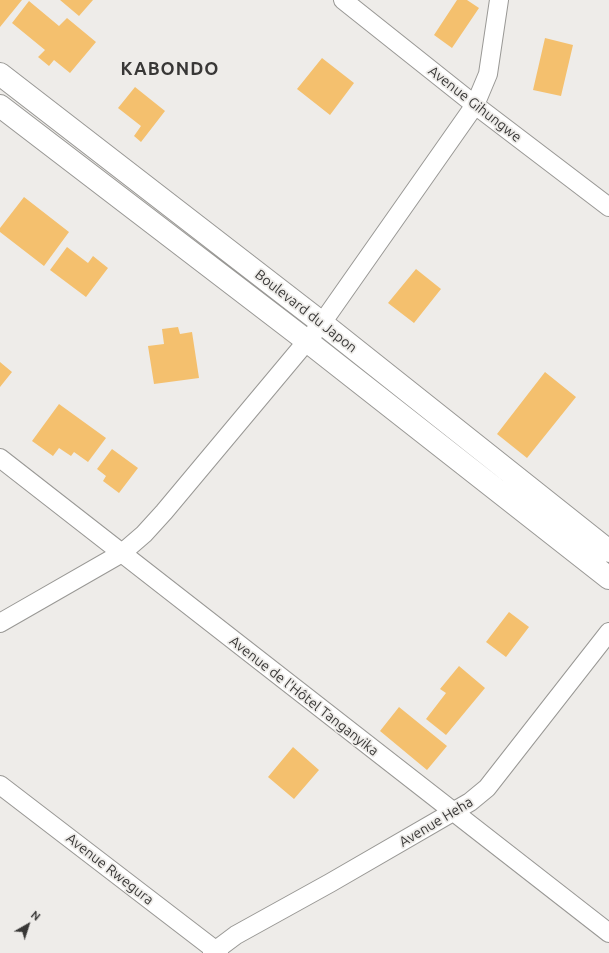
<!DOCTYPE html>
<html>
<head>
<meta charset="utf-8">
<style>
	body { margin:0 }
	#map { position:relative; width:609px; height:953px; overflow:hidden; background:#eeece9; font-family:Ubuntu,sans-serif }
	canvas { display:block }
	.north { position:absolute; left:8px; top:905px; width:40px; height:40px; -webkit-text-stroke:3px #eeece9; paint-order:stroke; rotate:39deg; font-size:11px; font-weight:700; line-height:16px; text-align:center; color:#383736 }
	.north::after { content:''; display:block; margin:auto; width:14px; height:18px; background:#383736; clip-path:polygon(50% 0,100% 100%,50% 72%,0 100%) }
</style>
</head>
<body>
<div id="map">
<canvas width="609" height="953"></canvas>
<div class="north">N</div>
</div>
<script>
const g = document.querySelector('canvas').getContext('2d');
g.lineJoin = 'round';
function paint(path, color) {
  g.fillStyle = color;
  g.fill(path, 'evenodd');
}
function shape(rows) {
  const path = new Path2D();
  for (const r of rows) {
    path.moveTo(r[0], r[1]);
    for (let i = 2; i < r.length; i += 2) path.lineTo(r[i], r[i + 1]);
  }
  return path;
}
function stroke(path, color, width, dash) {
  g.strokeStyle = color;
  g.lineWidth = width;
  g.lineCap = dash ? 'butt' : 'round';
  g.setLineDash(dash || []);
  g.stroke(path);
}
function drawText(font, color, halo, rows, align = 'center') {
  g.font = font + ' Ubuntu,sans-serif';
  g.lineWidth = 3.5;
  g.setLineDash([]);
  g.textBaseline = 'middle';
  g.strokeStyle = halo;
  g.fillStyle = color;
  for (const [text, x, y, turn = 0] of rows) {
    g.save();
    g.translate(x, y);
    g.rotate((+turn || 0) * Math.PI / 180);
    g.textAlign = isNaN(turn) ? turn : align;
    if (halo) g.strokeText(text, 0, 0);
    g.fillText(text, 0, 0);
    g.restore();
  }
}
paint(shape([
	[0,0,22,0,0,27],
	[60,0,93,0,79,16],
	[457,0,467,0,479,8,452,48,434,35],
	[29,1,59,26,67,18,96,42,70,73,54,60,49,66,38,57,45,50,12,23],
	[545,38,573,45,561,96,533,90],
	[322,58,354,83,330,115,297,89],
	[135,87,165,111,141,142,134,136,141,126,118,108],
	[24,197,69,232,44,266,0,232,0,228],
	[67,247,88,263,93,256,108,268,86,297,50,270],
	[416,269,441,289,414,323,388,303],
	[178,327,180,334,192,332,199,378,154,384,148,346,164,344,162,329],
	[0,362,12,372,0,387],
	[545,372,576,397,527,458,497,434],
	[59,404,106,438,88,462,74,452,71,456,59,448,53,456,32,441],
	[112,449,138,468,119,493,103,481,106,476,97,469],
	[509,612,529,627,506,657,486,642],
	[459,666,485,688,446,735,426,719,446,693,440,689],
	[399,707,447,746,427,770,380,731],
	[293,747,319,770,294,799,268,777]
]), '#f4c06e');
const street = shape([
	[343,0,475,105,609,207],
	[0,458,609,933],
	[0,623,122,553,144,534,164,512,322,323,475,105,488,74,499,0],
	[0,785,219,953],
	[212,953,236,935,330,883,470,802,487,788,609,632]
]);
const secondary = shape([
	[0,74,322,323,609,551],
	[0,106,307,341,609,578]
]);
stroke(street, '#999895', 20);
stroke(secondary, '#999895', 24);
stroke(street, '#fff', 18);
stroke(secondary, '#fff', 22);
drawText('14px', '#383736', '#eeece9', [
	["Avenue Gihungwe",475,104,38],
	["Boulevard du Japon",306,311,38],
	["Avenue de l'Hôtel Tanganyika",304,696,38],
	["Avenue Heha",436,822,-31],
	["Avenue Rwegura",110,869,38]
]);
g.letterSpacing = '1px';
drawText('bold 18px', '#383736', '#eeece9', [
	["KABONDO",170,69]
]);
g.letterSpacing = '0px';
</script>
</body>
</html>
